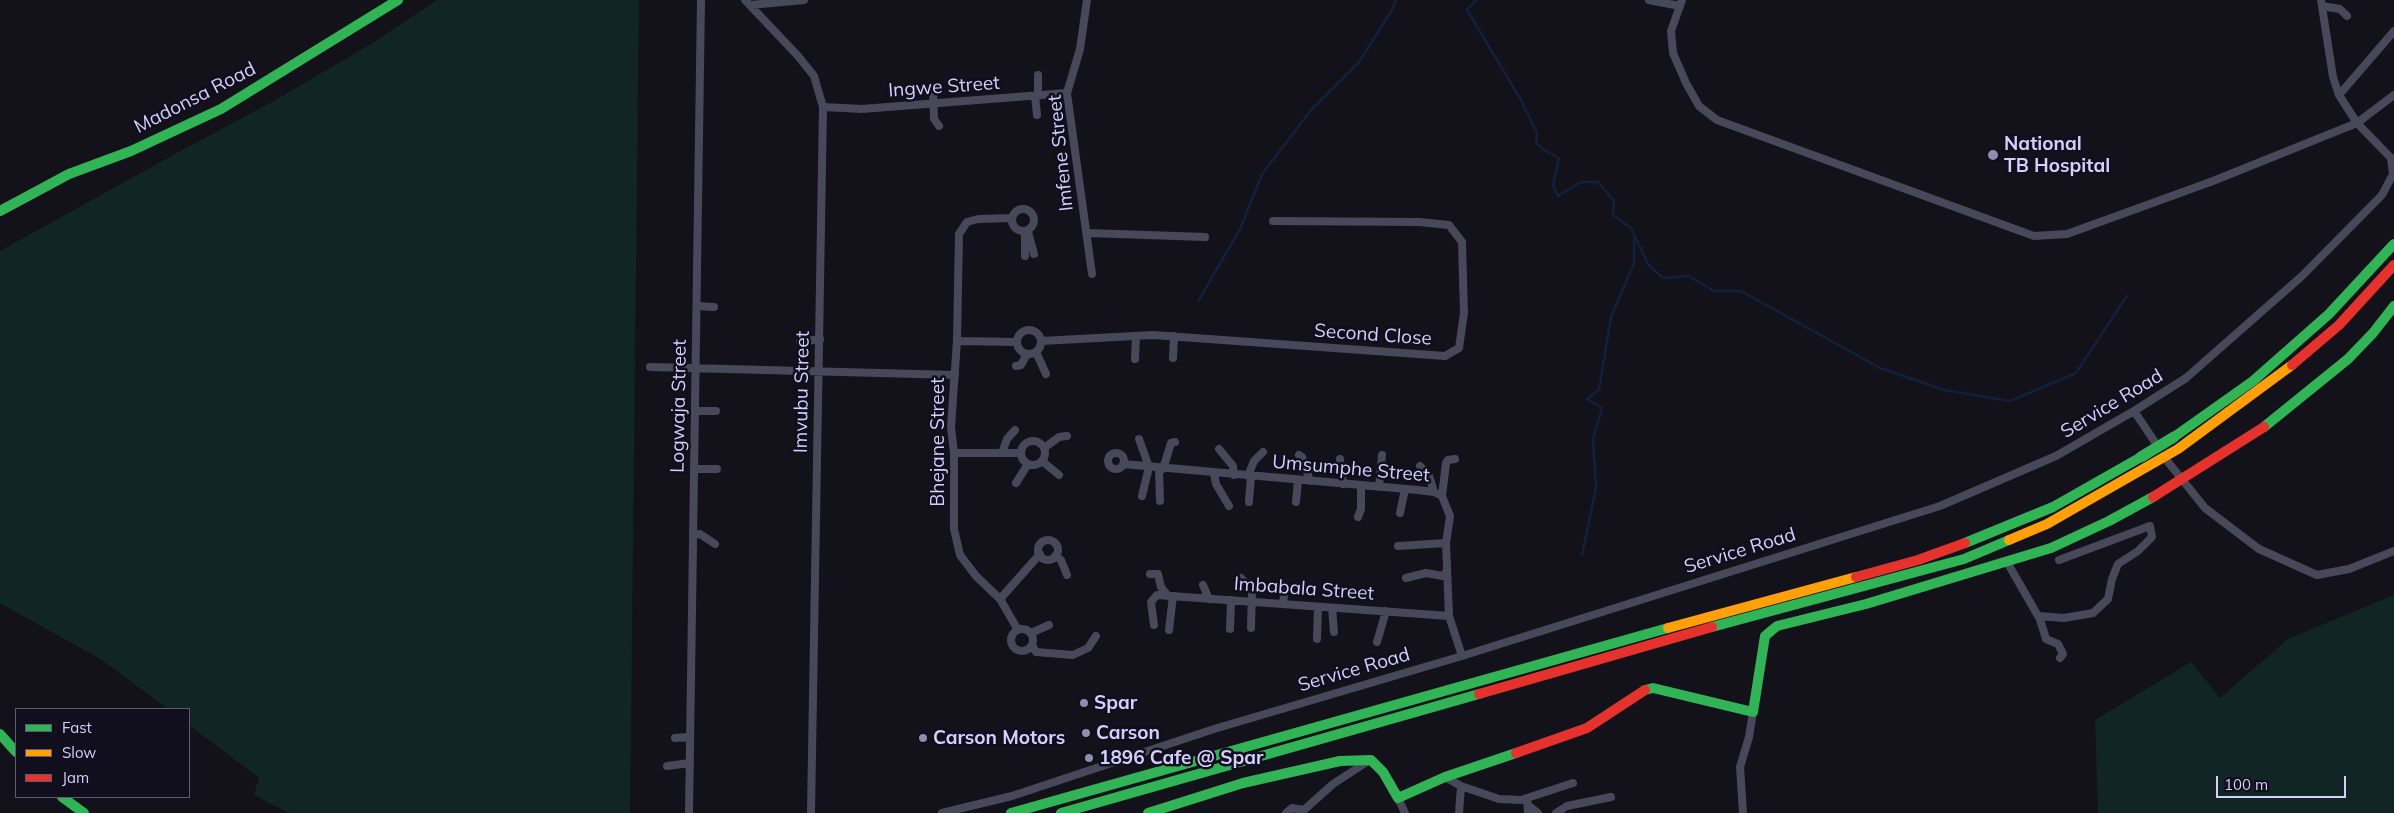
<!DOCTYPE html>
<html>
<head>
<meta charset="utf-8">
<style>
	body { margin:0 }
	#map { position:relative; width:2394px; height:813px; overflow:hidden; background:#13121a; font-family:Mulish,sans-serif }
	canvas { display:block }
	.legend { position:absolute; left:15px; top:708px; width:175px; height:90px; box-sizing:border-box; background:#110e1e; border:1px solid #5f5b76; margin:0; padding:6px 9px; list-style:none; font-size:15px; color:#d4cffb }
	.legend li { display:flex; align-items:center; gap:10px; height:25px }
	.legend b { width:25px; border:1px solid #5f5b76 }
	.scale { position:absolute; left:2216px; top:776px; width:130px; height:22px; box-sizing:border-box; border:2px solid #d4cffb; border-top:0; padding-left:6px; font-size:15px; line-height:18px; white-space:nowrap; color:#d4cffb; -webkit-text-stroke:4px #110e1e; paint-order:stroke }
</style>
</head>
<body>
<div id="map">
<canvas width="2394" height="813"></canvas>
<ul class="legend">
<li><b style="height:6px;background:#30b455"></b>Fast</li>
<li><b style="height:6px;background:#ff9f0a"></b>Slow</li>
<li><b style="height:6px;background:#e5322d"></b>Jam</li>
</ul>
<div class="scale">100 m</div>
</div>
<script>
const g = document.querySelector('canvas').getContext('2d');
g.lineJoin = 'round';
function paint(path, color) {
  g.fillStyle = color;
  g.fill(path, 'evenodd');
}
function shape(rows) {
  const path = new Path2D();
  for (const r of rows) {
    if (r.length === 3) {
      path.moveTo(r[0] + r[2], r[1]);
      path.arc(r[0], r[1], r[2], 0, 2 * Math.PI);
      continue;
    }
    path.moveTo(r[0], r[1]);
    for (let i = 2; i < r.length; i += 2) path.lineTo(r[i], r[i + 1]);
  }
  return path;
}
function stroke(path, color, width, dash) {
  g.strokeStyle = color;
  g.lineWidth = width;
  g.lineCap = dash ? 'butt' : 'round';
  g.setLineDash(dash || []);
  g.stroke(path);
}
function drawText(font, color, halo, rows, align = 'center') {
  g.font = font + ' Mulish,sans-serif';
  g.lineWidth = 5;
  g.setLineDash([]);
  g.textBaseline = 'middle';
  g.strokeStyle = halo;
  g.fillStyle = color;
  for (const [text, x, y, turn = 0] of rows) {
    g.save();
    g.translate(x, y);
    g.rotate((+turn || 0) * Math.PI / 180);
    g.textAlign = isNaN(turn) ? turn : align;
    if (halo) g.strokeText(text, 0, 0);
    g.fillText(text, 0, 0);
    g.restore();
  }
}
paint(shape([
	[437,0,639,0,630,813,289,813,254,795,259,778,189,725,189,709,168,709,102,660,0,603,0,251,186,148,274,101,371,44],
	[2394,595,2394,813,2098,813,2095,720,2191,662,2220,698,2288,639]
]), '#122525');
stroke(shape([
	[1476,0,1467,10,1521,100,1537,133,1536,142,1542,149,1559,158,1553,185,1558,196,1581,182,1598,182,1614,201,1613,215,1631,228,1648,264,1663,278,1689,276,1714,291,1741,291,1880,368,1944,390,2010,401,2076,373,2127,296],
	[1199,300,1240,229,1262,174,1312,109,1359,62,1392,10,1396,0],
	[1582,555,1596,488,1593,439,1602,408,1587,399,1599,390,1611,317,1634,263,1634,238]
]), '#11213d', 2.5);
stroke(shape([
	[745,0,798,56,814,76,823,107,811,813],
	[1087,0,1080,49,1067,93,1092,274],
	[1649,0,1680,6],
	[1682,0,1671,31,1673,53,1686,83,1699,106,1717,120,2034,236,2067,234,2213,181,2357,123,2394,95],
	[750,5,804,0],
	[2322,6,2340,9,2347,16],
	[933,86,934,119,939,126],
	[2339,95,2394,31],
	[1035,96,1037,115],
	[1038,96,1038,75],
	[823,107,862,109,1067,93],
	[1023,220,11],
	[1012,218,978,219,967,222,959,234,957,341,951,427,954,453,954,529,960,555,976,576,1000,599,1018,630],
	[1022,231,1025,234,1025,256],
	[1028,232,1034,254],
	[1087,233,1205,237],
	[697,306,714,307],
	[1029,342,12],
	[957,341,1016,342],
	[1041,341,1153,335,1445,356,1459,348,1464,313,1462,242,1449,225,1419,222,1273,221],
	[800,342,820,339],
	[1036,352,1046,374],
	[1173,358,1174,336],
	[1135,359,1136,336],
	[1016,366,1021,365,1027,354],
	[650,367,955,375],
	[695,411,716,411],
	[2134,411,2159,448],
	[1139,439,1149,467,1142,496],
	[1033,453,12],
	[1044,448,1059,437,1067,436],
	[1219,449,1233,466,1234,475],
	[954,453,1020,453],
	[1002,453,1007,439,1015,430],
	[1116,461,8],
	[1299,455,1302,457,1310,481],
	[1340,459,1343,484],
	[1042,461,1059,475],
	[2168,462,2205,508,2259,549,2317,575,2349,569,2394,551],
	[1123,464,1418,490,1434,492,1442,496,1450,516,1446,543,1449,616,1462,656],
	[1420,466,1429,476,1434,492],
	[694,469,717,469],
	[1159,469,1160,501],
	[1163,469,1171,443,1175,442],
	[1214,473,1216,484,1229,506],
	[1248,476,1254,461,1263,452],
	[1016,483,1028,464],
	[1379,487,1382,455],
	[1442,496,1446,463,1448,460,1455,459],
	[1249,502,1251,476],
	[1296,502,1298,480],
	[1400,513,1405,489],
	[1358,517,1361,509,1361,485],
	[693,535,700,534,715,544],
	[1048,550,10],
	[1398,546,1446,543],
	[1055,556,1061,560,1067,575],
	[2007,562,2038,616,2064,618,2093,613,2108,599,2112,579,2118,564,2138,551,2152,537,2150,526,2059,560],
	[1150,574,1158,574,1161,587,1168,596],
	[1241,578,1252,590,1251,628],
	[1406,578,1426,573,1443,576,1447,571],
	[1203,585,1209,599],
	[1000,599,1040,554],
	[1283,604,1285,587],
	[1332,608,1334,632],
	[2039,616,2046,639,2058,644,2063,654,2060,658],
	[1154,625,1151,602,1157,595,1449,616],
	[1230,629,1231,600],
	[1022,640,11],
	[1169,630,1173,596],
	[1031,633,1049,625],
	[1317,639,1318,607],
	[1377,642,1386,611],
	[1032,645,1036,652,1073,655,1088,648,1096,636],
	[675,738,690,737],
	[667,766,690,763],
	[1445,777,1461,786,1499,799,1521,800,1573,783],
	[1398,798,1405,813],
	[1527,798,1528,813],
	[1528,805,1538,813],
	[689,813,701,0],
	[942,813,1012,796,1214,729,1462,656,1940,506,2056,456,2134,411,2186,378,2302,276,2382,195,2393,174,2391,158,2357,123,2339,95,2333,77,2321,0],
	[1286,813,1292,808,1304,810,1333,784,1370,760],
	[1459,813,1461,786],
	[1556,813,1567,806,1611,797],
	[1743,813,1740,767,1749,737,1753,712]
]), '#48485b', 8);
stroke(shape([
	[0,211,69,174,131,151,221,109,398,0],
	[2264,427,2348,359,2373,333,2394,306],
	[2174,437,2253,381,2329,314,2394,244],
	[1965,543,2053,507,2141,457],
	[1712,627,1964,559,2009,540],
	[1645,690,1653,688,1753,712,1765,636,1777,626,1866,604,2051,548,2109,521,2153,497],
	[0,734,16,752],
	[62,797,84,813],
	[1011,813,1668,628],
	[1061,813,1479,694],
	[1148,813,1243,783,1340,761,1371,760,1383,772,1398,798,1445,777,1516,753]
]), '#30b455', 10);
stroke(shape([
	[2009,540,2047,524,2178,449,2292,365],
	[1668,628,1856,577]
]), '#ff9f0a', 10);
stroke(shape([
	[2292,365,2339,325,2394,265],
	[2153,497,2264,427],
	[1856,577,1918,560,1965,543],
	[1479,694,1712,627],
	[1516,753,1587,728,1645,690]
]), '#e5322d', 10);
stroke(shape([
	[2141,457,2174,437]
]), '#30b455', 11);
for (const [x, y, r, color] of [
	[1993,155,6,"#908dac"],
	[1084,703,5,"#908dac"],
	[1086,733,5,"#908dac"],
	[923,738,5,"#908dac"],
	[1089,758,5,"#908dac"]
]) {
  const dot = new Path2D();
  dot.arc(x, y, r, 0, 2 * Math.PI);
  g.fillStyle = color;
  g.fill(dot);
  stroke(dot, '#110e1e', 2);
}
drawText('19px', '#d4cffb', '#110e1e', [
	["Ingwe Street",944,87,-4],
	["Madonsa Road",195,98,-27],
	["Imfene Street",1061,153,-96],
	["Second Close",1373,335,4],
	["Imvubu Street",802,392,-89],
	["Service Road",2112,404,-31],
	["Logwaja Street",679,406,-89],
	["Bhejane Street",938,442,-90],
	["Umsumphe Street",1351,469,5],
	["Service Road",1740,551,-17],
	["Imbabala Street",1304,589,4],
	["Service Road",1354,670,-16]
]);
drawText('bold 19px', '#d4cffb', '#110e1e', [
	["National",2004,144],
	["TB Hospital",2004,166],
	["Spar",1094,703],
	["Carson",1096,733],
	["Carson Motors",933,738],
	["1896 Cafe @ Spar",1099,758]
], 'left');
</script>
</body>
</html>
